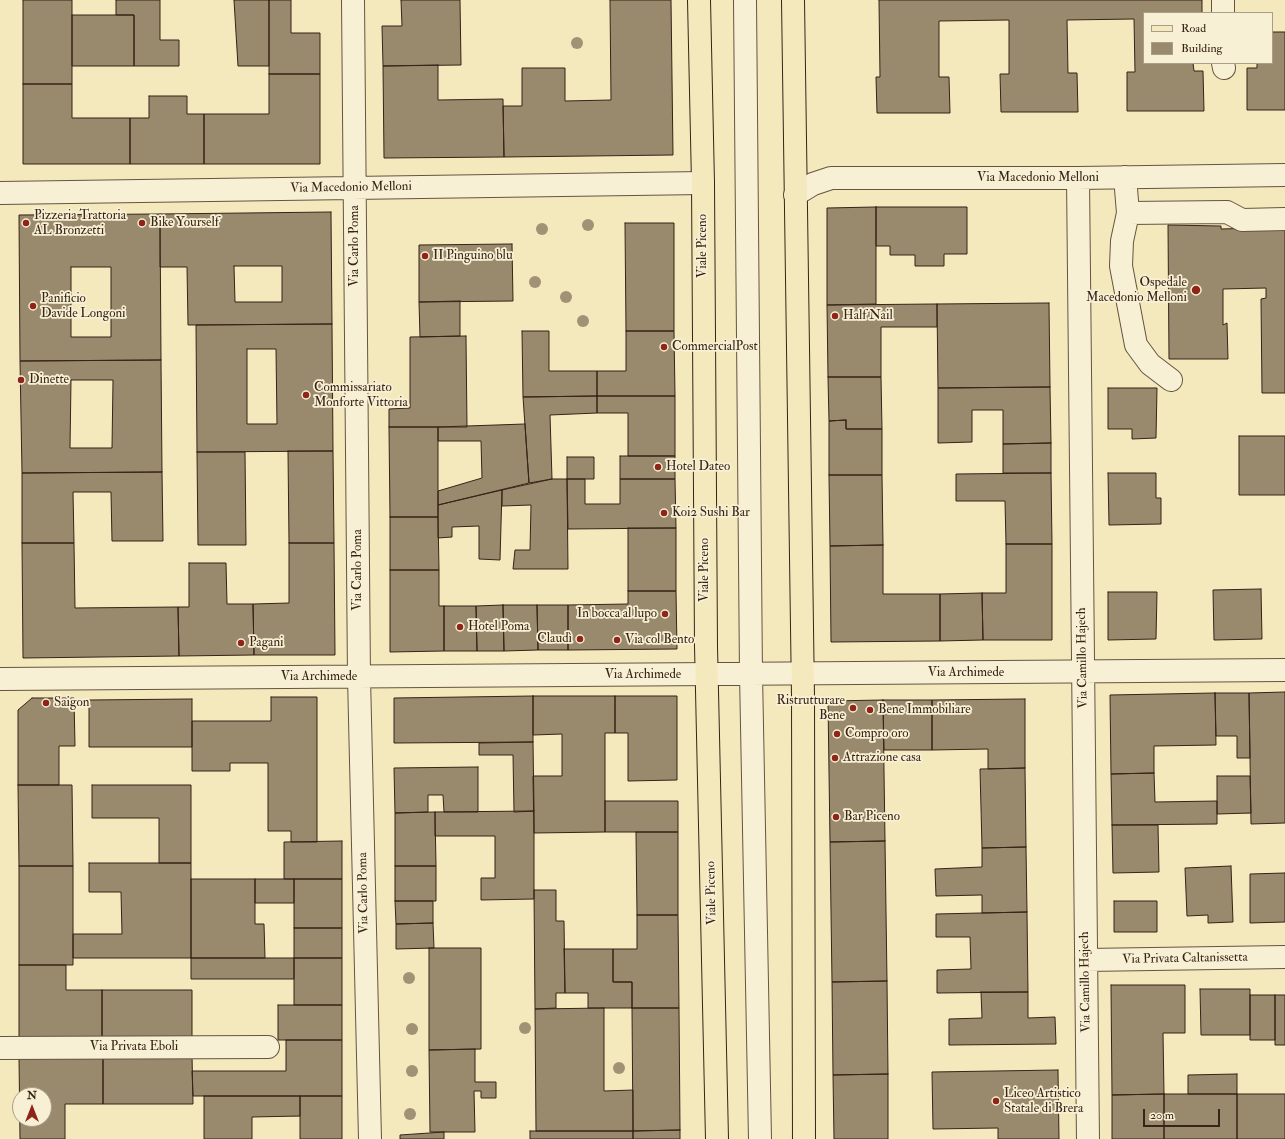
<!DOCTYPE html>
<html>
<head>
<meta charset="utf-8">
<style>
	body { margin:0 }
	#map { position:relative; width:1285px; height:1139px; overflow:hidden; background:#f4e8bd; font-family:"IM FELL Double Pica",serif }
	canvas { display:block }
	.legend { position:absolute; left:1143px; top:12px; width:130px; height:52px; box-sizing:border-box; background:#f8f0d4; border:1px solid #ab9e88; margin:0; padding:5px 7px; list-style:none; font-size:12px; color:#372317 }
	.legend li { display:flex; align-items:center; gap:8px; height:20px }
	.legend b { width:20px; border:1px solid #ab9e88 }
	.north { position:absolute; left:12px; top:1087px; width:40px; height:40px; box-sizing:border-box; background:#f8f0d4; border:1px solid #ab9e88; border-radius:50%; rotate:0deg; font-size:11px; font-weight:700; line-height:16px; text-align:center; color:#372317 }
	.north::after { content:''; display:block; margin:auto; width:14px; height:18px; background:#8f2418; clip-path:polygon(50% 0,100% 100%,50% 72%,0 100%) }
	.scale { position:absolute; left:1143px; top:1109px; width:77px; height:18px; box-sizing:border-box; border:2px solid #372317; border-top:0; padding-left:5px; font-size:12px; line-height:14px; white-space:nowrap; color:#372317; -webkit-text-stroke:3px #f8f0d4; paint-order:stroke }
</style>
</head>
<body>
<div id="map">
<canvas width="1285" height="1139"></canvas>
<ul class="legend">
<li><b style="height:5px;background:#f4e8bd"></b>Road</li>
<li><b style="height:11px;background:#99896d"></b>Building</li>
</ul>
<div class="north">N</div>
<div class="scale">20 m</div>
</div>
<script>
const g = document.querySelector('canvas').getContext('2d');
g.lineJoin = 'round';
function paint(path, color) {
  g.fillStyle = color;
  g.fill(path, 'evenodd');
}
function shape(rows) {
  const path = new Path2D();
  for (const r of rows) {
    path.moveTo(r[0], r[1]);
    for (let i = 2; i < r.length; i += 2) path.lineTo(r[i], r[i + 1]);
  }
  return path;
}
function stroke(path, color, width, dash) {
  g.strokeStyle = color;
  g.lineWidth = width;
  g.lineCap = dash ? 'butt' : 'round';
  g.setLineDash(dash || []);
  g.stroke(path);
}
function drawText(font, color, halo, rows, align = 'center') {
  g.font = font + ' "IM FELL Double Pica",serif';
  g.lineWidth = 3.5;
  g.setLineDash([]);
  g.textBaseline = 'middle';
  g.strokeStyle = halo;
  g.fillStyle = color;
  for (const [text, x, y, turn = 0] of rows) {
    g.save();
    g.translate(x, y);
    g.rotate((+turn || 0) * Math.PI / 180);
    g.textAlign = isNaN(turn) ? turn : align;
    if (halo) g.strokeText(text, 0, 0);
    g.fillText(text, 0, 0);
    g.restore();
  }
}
const building = shape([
	[23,0,72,0,72,84,23,84,23,0],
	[116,0,160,0,160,40,179,40,179,66,134,66,134,15,116,15,116,0],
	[234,0,269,0,269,66,238,66,234,0],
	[269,0,291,0,291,33,320,33,320,74,269,74,269,0],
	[401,0,460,0,461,65,383,66,382,26,402,26,401,0],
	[610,0,671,0,673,155,504,157,503,106,522,106,522,68,565,68,565,101,611,100,610,0],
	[879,0,1202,0,1202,13,1144,13,1144,63,1193,63,1194,71,1203,71,1204,111,1127,111,1127,72,1135,72,1134,19,1067,20,1068,73,1077,73,1078,112,1001,112,1000,74,1009,74,1009,20,939,21,939,77,949,77,950,113,877,113,876,77,880,77,879,0],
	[72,15,134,15,134,66,72,66,72,15],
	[1272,32,1285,32,1285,110,1247,110,1247,68,1257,68,1257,63,1272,63,1272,32],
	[438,65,438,100,503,99,504,157,384,158,383,66,438,65],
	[269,74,320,74,320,164,204,164,204,114,269,114,269,74],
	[23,84,72,84,72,118,130,118,130,164,23,164,23,84],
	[149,96,187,96,187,114,204,114,204,164,130,164,130,118,149,118,149,96],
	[876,207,967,207,967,254,944,254,944,266,915,266,915,255,890,255,890,246,876,246,876,207],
	[876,207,876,304,827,305,827,208,876,207],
	[331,212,332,324,188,325,187,267,160,267,160,214,331,212],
	[234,266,282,266,282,302,235,302,234,266],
	[160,214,161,360,20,361,19,215,160,214],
	[71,267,111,267,111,337,71,337,71,267],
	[1285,221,1285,393,1262,393,1261,299,1266,298,1266,288,1223,289,1223,325,1227,323,1228,359,1169,359,1168,225,1221,226,1221,229,1259,228,1285,221],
	[625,223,674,223,674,331,626,331,625,223],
	[512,244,513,301,419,302,419,245,512,244],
	[460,301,460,336,420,337,419,302,460,301],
	[1049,303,1050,387,938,388,937,304,1049,303],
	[937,304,937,327,881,327,881,377,828,377,827,305,937,304],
	[332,324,333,451,197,452,196,325,332,324],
	[247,349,276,349,277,424,247,424,247,349],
	[522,331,549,331,549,371,597,371,597,396,523,397,522,331],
	[626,331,674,331,675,396,597,396,597,371,626,371,626,331],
	[466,336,467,427,389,427,389,409,410,408,410,337,466,336],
	[161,360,162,472,22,473,20,361,161,360],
	[71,380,113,380,112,448,70,448,71,380],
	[828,377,881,377,882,429,846,429,846,420,829,421,828,377],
	[1050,387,1051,443,1003,444,1003,410,972,410,972,442,938,443,938,388,1050,387],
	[1108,388,1157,388,1156,438,1132,439,1132,429,1108,429,1108,388],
	[597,396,597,413,550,415,552,479,529,483,523,397,597,396],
	[597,396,675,396,675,456,628,456,628,413,597,413,597,396],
	[846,420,846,429,882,429,882,475,829,475,829,421,846,420],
	[525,424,529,483,438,505,438,491,482,478,481,441,438,441,438,427,525,424],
	[389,427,438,427,438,517,390,517,389,427],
	[1239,436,1285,436,1285,495,1239,495,1239,436],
	[1051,443,1051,473,1003,473,1003,444,1051,443],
	[288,451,333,451,334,543,289,543,288,451],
	[197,452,245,452,246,545,198,545,197,452],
	[620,456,675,456,675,479,620,479,620,456],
	[567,457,594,457,594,479,567,479,567,457],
	[162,472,163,541,112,541,111,492,73,492,74,543,22,543,22,473,162,472],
	[1051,473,1052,544,1006,544,1005,501,956,501,956,474,1051,473],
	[1108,473,1156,473,1156,498,1161,498,1161,524,1109,525,1108,473],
	[829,475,882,475,883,545,830,546,829,475],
	[552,479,567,479,568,569,513,569,515,550,530,550,531,505,502,506,502,490,552,479],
	[567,479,585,479,585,504,620,504,620,479,675,479,676,528,568,529,567,479],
	[502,490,500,560,479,559,479,526,452,527,452,537,438,538,438,505,502,490],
	[390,517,438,517,439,570,390,570,390,517],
	[628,528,676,528,676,591,628,591,628,528],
	[22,543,74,543,75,608,178,607,179,656,23,658,22,543],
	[289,543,334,543,335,655,254,655,253,604,289,603,289,543],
	[1006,544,1052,544,1052,640,983,640,982,593,1006,593,1006,544],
	[883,545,883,594,940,594,940,641,831,642,830,546,883,545],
	[189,563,226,563,227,604,253,604,254,655,179,656,178,607,189,607,189,563],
	[390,570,439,570,439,606,444,606,444,651,390,652,390,570],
	[1261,589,1262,639,1214,640,1213,590,1261,589],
	[628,591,676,591,677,649,568,650,568,605,628,604,628,591],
	[1108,592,1157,592,1156,639,1108,640,1108,592],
	[982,593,983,640,940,641,940,594,982,593],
	[503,605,537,605,538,650,504,651,503,605],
	[503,605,504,651,477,651,476,606,503,605],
	[537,605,568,605,568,650,538,650,537,605],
	[444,606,476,606,477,651,444,651,444,606],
	[1285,692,1285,823,1251,824,1249,693,1285,692],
	[1215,693,1249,693,1250,758,1237,758,1237,736,1216,736,1215,693],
	[1215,693,1216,745,1154,746,1154,773,1111,774,1110,695,1215,693],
	[533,696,533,742,394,743,394,698,533,696],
	[533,696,615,696,615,733,605,733,605,832,534,833,533,776,562,776,562,734,533,735,533,696],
	[615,696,677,696,677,780,628,781,628,733,615,733,615,696],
	[271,697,317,697,317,842,291,842,291,831,268,831,268,763,230,763,230,771,192,771,192,721,271,721,271,697],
	[32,698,74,698,75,746,59,746,59,785,18,785,18,710,32,698],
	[192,699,192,747,89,747,89,700,192,699],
	[1025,699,1025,768,988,769,988,749,932,750,932,700,1025,699],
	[883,700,885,841,830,842,828,701,883,700],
	[883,700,932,700,932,750,884,750,883,700],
	[533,742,534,811,514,812,513,755,479,755,479,743,533,742],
	[478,767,478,812,444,812,443,795,428,795,428,812,395,813,394,768,478,767],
	[1025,768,1026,847,982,848,980,769,1025,768],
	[1154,773,1155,802,1217,801,1217,824,1112,825,1111,774,1154,773],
	[1217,776,1250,776,1251,813,1217,814,1217,776],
	[18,785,72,785,73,866,19,866,18,785],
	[92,785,191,785,191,863,159,863,159,818,92,818,92,785],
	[605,801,678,801,678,832,605,832,605,801],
	[534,811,534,899,481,900,481,878,495,878,495,836,435,836,435,812,534,811],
	[435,812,436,866,395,866,395,813,435,812],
	[1112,825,1158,825,1159,872,1113,873,1112,825],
	[636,832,678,832,678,915,637,915,636,832],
	[342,841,342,879,284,879,284,842,342,841],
	[885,841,887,981,832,982,830,842,885,841],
	[1026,847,1027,912,982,913,982,895,936,896,935,869,982,867,982,848,1026,847],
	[89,863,191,863,191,958,73,958,73,934,122,934,121,892,89,892,89,863],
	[19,866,73,866,73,965,19,965,19,866],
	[395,866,436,866,436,901,395,901,395,866],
	[1231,866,1233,922,1208,923,1208,915,1187,916,1185,868,1231,866],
	[1285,873,1285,922,1250,923,1250,874,1285,873],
	[191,879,255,879,255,924,264,924,265,958,191,958,191,879],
	[255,879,294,879,294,903,255,903,255,879],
	[294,879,342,879,342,928,294,928,294,879],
	[534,890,556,890,556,921,564,921,565,993,556,993,556,1008,535,1009,534,890],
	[395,901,433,901,433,923,396,924,395,901],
	[1114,901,1157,901,1157,932,1114,932,1114,901],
	[1027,912,1028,992,937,993,937,970,971,969,970,937,936,937,936,914,1027,912],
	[637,915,678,915,679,1008,632,1008,632,982,613,982,613,949,637,949,637,915],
	[433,923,434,948,396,949,396,924,433,923],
	[294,928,342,928,342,958,294,958,294,928],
	[429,948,481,948,481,1049,429,1050,429,948],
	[564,949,613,949,613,982,632,982,632,1008,588,1008,588,993,565,993,564,949],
	[191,958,294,958,294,979,191,979,191,958],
	[294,958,342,958,342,1005,294,1005,294,958],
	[19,965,66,965,66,990,102,990,102,1038,19,1038,19,965],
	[887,981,888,1074,833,1075,832,982,887,981],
	[1111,985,1185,985,1185,1033,1163,1033,1164,1094,1112,1095,1111,985],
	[1200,989,1250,989,1250,1035,1201,1035,1200,989],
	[102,990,192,990,192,1038,102,1038,102,990],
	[981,992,1028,992,1028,1018,1055,1017,1056,1044,949,1045,949,1019,982,1018,981,992],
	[1250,995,1275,995,1275,1040,1250,1040,1250,995],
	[1275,995,1285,995,1285,1045,1275,1045,1275,995],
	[278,1005,342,1005,342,1040,278,1040,278,1005],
	[604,1008,604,1091,633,1090,633,1131,536,1131,535,1009,604,1008],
	[632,1008,679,1008,680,1130,633,1131,632,1008],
	[286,1040,342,1040,342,1096,193,1096,192,1071,286,1071,286,1040],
	[475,1049,475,1082,496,1082,496,1098,481,1098,481,1091,474,1091,475,1132,430,1132,429,1050,475,1049],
	[192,1055,193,1104,103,1104,103,1056,192,1055],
	[19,1056,103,1056,103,1104,65,1104,65,1139,20,1139,19,1056],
	[20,1095,44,1095,44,1119,20,1119,20,1095],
	[1058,1070,1059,1139,998,1139,998,1128,933,1129,932,1072,1058,1070],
	[888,1074,888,1139,834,1139,833,1075,888,1074],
	[1237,1074,1237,1094,1188,1094,1188,1075,1237,1074],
	[1164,1094,1164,1139,1112,1139,1112,1095,1164,1094],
	[1164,1094,1237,1094,1237,1139,1164,1139,1164,1094],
	[1237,1094,1285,1094,1285,1139,1237,1139,1237,1094],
	[204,1096,300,1096,300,1116,252,1117,252,1139,204,1139,204,1096],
	[300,1096,342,1096,342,1139,300,1139,300,1096],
	[680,1130,680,1139,633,1139,633,1131,680,1130],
	[530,1131,633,1131,633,1139,530,1139,530,1131],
	[444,1132,444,1139,400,1139,400,1135,444,1132]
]);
paint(building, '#99896d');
stroke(building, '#372317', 1);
const minor = shape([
	[353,0,359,677,370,1139],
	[745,0,751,674,760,1139],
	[1223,0,1223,13],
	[1223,63,1224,68],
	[1125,177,1128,213,1227,212,1242,220,1285,219],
	[1078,178,1088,1139],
	[0,193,703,183],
	[795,195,813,184,831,178,1078,178,1285,175],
	[1128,213,1122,241,1121,266,1136,345,1150,364,1171,380],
	[0,679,1285,670],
	[1086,960,1285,957],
	[0,1048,268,1047]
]);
const major = shape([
	[699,0,703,183,706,646,717,1139],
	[793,0,803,696,804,1139]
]);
stroke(minor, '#665440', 24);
stroke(major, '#372317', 24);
stroke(minor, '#f8f0d4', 22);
stroke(major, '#f4e8bd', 22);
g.fillStyle = '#a29275';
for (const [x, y] of [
	[577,43],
	[588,225],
	[542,229],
	[535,282],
	[566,297],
	[583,321],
	[409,978],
	[525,1028],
	[412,1029],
	[619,1068],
	[412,1071],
	[410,1114]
]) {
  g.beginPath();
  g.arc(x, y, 6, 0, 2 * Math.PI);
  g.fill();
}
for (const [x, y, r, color] of [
	[26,223,4,"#8f2418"],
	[142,223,4,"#8f2418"],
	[425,256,4,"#8f2418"],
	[1196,290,5,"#8f2418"],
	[33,306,4,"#8f2418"],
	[835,316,4,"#8f2418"],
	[664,347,4,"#8f2418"],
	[21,380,4,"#8f2418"],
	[306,395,4,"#8f2418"],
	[658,467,4,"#8f2418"],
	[664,513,4,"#8f2418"],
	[665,614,4,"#8f2418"],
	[460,627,4,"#8f2418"],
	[580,639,4,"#8f2418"],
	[617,640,4,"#8f2418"],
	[241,643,4,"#8f2418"],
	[46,703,4,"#8f2418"],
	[853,708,4,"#8f2418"],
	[870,710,4,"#8f2418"],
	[837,734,4,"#8f2418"],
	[835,758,4,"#8f2418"],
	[836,817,4,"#8f2418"],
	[996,1101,4,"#8f2418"]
]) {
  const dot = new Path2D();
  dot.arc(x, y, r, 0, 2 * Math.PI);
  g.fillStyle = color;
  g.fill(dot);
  stroke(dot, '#f8f0d4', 1.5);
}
drawText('13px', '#372317', '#f8f0d4', [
	["Via Macedonio Melloni",1038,178],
	["Via Macedonio Melloni",351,188,-1],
	["Via Carlo Poma",355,246,-90],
	["Viale Piceno",703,246,-90],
	["Via Carlo Poma",358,570,-90],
	["Viale Piceno",705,570,-90],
	["Via Camillo Hajech",1083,658,-91],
	["Via Archimede",966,673],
	["Via Archimede",643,675],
	["Via Archimede",319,677],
	["Via Carlo Poma",364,893,-91],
	["Viale Piceno",712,893,-91],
	["Via Privata Caltanissetta",1185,959,-1],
	["Via Camillo Hajech",1086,982,-91],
	["Via Privata Eboli",134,1047]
]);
drawText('13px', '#372317', '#f8f0d4', [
	["Pizzeria Trattoria",34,216],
	["AL Bronzetti",34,231],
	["Bike Yourself",150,223],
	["II Pinguino blu",433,256],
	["Ospedale",1187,283,"right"],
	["Macedonio Melloni",1187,298,"right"],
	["Panificio",41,299],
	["Davide Longoni",41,314],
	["Half Nail",843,316],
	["CommercialPost",672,347],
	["Dinette",29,380],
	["Commissariato",314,388],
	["Monforte Vittoria",314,403],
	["Hotel Dateo",666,467],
	["Koi2 Sushi Bar",672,513],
	["In bocca al lupo",657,614,"right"],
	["Hotel Poma",468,627],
	["Claudì",572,639,"right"],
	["Via col Bento",625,640],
	["Pagani",249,643],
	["Ristrutturare",845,701,"right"],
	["Bene",845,716,"right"],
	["Saigon",54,703],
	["Bene Immobiliare",878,710],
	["Compro oro",845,734],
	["Attrazione casa",843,758],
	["Bar Piceno",844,817],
	["Liceo Artistico",1004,1094],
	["Statale di Brera",1004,1109]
], 'left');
</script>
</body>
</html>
